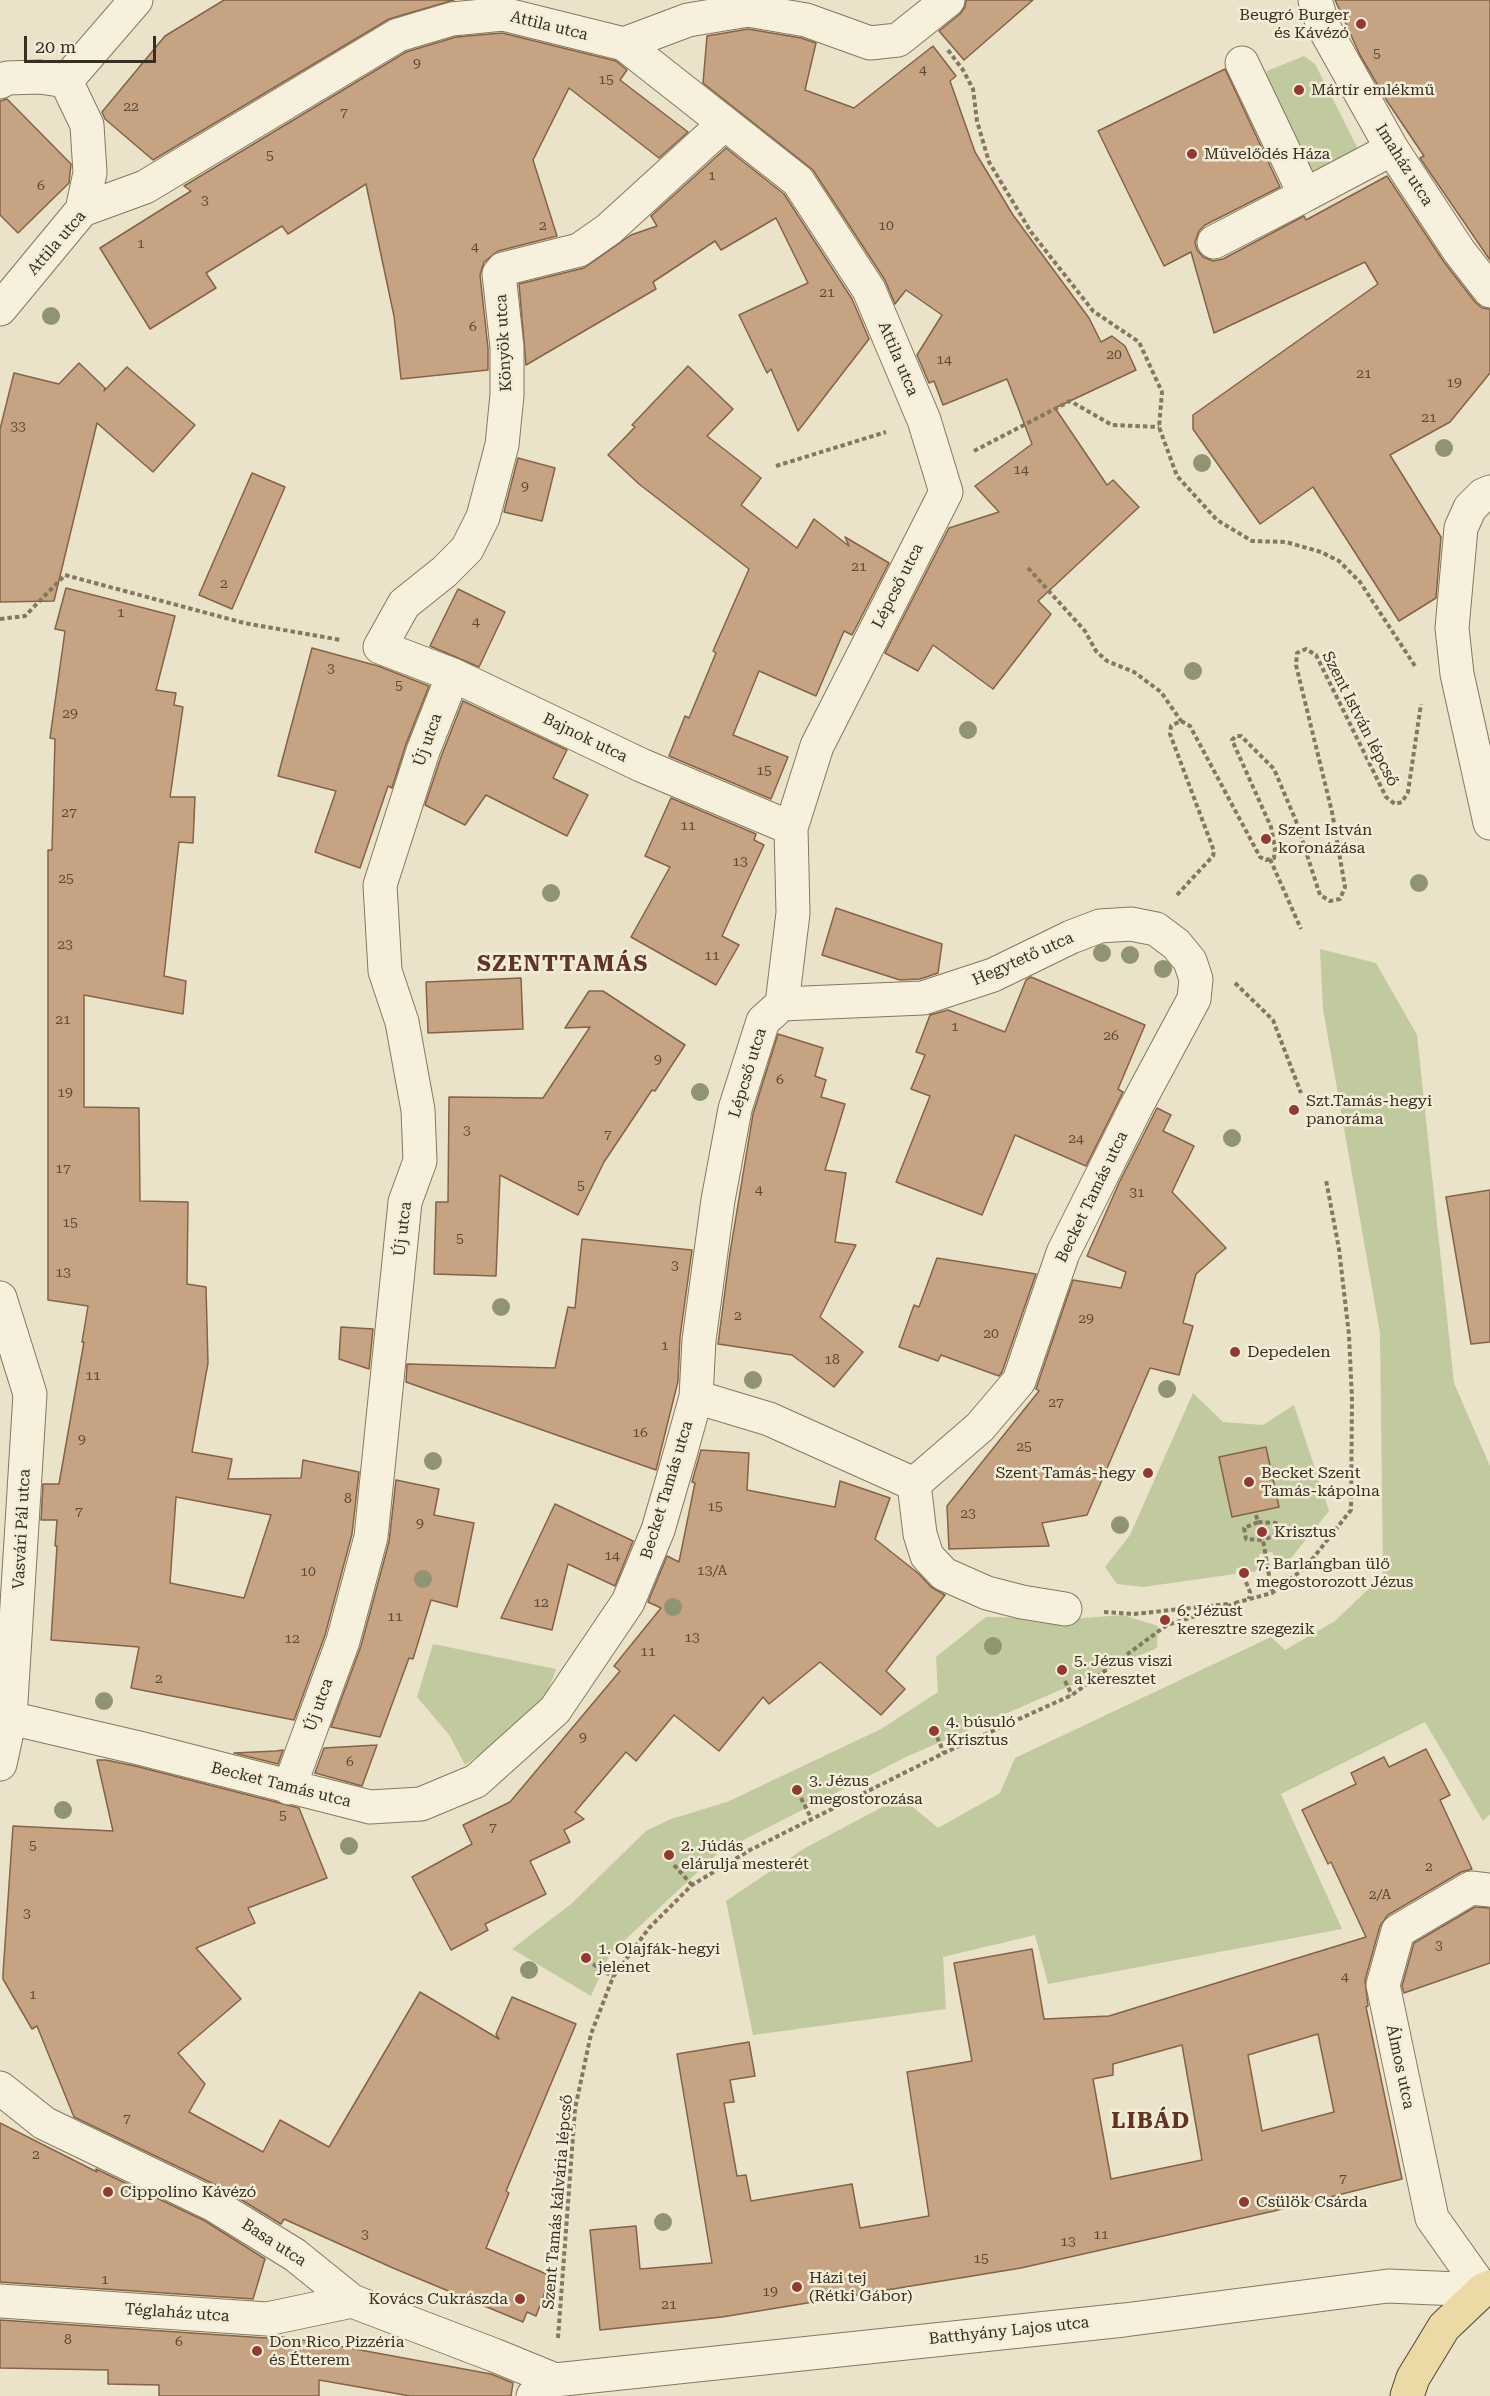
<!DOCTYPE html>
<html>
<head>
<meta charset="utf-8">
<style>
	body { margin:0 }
	#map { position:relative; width:1490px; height:2396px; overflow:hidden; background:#ebe3c9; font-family:"Roboto Serif",serif }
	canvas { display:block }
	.scale { position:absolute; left:24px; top:36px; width:132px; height:27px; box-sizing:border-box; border:3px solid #382e21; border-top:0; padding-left:8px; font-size:18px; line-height:21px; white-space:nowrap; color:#382e21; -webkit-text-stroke:4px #f3edd8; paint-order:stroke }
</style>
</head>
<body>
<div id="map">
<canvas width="1490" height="2396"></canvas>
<div class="scale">20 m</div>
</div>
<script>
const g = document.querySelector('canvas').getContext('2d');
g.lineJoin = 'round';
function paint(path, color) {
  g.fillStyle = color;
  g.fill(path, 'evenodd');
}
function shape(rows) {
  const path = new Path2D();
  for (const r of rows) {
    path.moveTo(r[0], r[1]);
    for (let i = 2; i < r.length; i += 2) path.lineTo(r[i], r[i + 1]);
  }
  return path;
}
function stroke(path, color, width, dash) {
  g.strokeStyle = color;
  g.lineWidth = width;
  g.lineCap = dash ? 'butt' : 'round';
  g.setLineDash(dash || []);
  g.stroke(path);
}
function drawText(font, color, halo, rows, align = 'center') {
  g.font = font + ' "Roboto Serif",serif';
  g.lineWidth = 5;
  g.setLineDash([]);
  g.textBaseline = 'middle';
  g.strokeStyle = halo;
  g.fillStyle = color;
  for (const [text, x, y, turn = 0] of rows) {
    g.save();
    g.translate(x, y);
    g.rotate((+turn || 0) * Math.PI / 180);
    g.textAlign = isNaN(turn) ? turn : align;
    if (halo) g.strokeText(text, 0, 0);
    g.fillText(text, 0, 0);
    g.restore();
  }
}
paint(shape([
	[1304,56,1315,64,1357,147,1351,157,1317,174,1305,170,1263,84,1267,71],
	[1320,949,1376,963,1417,1035,1454,1383,1490,1466,1490,1814,1483,1821,1425,1722,1281,1794,1342,1929,1048,1984,1035,1935,943,1957,946,2009,753,2035,726,1901,805,1848,901,1797,938,1828,1000,1793,1015,1758,1271,1637,1285,1650,1335,1621,1383,1575,1380,1333,1323,1009],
	[1193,1393,1223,1422,1263,1425,1294,1405,1329,1511,1292,1557,1278,1567,1272,1552,1259,1554,1260,1571,1251,1572,1246,1567,1237,1568,1235,1574,1143,1587,1117,1584,1105,1567,1130,1535],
	[1123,1615,1158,1626,1157,1648,906,1757,718,1853,610,1954,591,1996,512,1949,571,1904,646,1831,671,1819,727,1802,881,1729,938,1692,936,1657,986,1617,1071,1619],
	[433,1644,556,1669,547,1694,510,1732,465,1765,450,1736,417,1697]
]), '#c1c99e');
const building = shape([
	[224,0,454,0,389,19,153,160,105,119,102,112,165,36,224,0],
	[966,0,1033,0,964,60,939,31,960,14,965,7,966,0],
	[1335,0,1490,0,1490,260,1420,158,1424,156,1387,101,1360,55,1335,0],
	[748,29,801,38,816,43,805,90,854,108,933,46,956,76,950,81,975,152,1013,215,1089,318,1101,342,1112,336,1125,346,1136,370,1055,408,1107,485,1113,480,1139,507,1038,601,1051,614,993,689,933,645,918,671,885,653,949,528,999,512,975,486,1032,444,1007,379,943,405,934,381,929,383,917,355,942,315,906,290,895,304,885,280,813,170,703,83,707,36,748,29],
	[502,33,616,61,627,70,620,80,688,132,659,158,569,88,533,160,557,236,498,251,484,262,480,275,488,348,488,370,401,379,394,316,366,184,288,234,282,226,206,273,216,288,150,329,100,248,191,191,184,186,406,52,456,37,502,33],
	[1225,69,1280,187,1205,225,1199,231,1195,242,1197,250,1203,257,1213,261,1223,259,1304,216,1306,220,1387,176,1444,262,1475,302,1482,308,1490,309,1490,373,1450,422,1390,455,1441,537,1436,598,1399,621,1313,487,1260,524,1193,429,1193,415,1378,284,1365,262,1214,333,1191,252,1164,266,1098,131,1225,69],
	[7,99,71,164,69,183,18,233,0,215,0,101,7,99],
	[726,148,784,194,852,299,869,339,798,431,771,369,767,373,739,315,808,283,776,218,721,250,715,241,653,282,656,289,526,365,519,284,584,268,631,235,657,226,651,216,726,148],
	[79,363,105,388,104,391,127,367,195,425,153,472,97,423,54,601,0,602,0,429,14,373,59,384,79,363],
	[688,366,733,409,707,436,761,478,741,505,797,548,814,519,849,546,845,537,889,563,852,635,844,631,816,696,759,671,733,735,788,757,771,799,669,756,685,716,689,718,716,653,713,651,749,569,639,484,608,455,635,427,632,425,688,366],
	[518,458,555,468,542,521,504,512,518,458],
	[252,473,285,487,232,609,199,595,252,473],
	[66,588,175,616,156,690,176,693,174,705,183,707,170,797,195,797,193,843,179,842,164,976,186,981,183,1014,84,995,84,1107,139,1108,140,1201,188,1202,187,1284,206,1287,208,1363,192,1452,232,1459,228,1479,301,1478,303,1460,359,1472,352,1534,325,1635,294,1720,131,1688,139,1647,51,1640,57,1546,55,1546,57,1520,41,1520,43,1484,59,1484,84,1342,82,1342,88,1306,48,1300,48,850,52,850,55,739,50,738,65,631,55,629,66,588],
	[176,1497,271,1515,244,1598,170,1583,176,1497],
	[458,589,505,612,479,667,430,646,458,589],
	[312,648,378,666,429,686,406,744,392,788,388,786,360,868,315,852,336,791,278,776,312,648],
	[463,701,567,750,553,778,588,795,567,836,486,795,465,825,425,805,441,757,463,701],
	[671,798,756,834,754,840,764,845,722,936,739,945,716,985,631,937,670,867,645,856,671,798],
	[836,908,942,944,938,973,920,979,900,980,822,955,836,908],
	[1031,977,1145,1025,1118,1089,1123,1092,1086,1166,1015,1135,982,1215,896,1182,930,1096,911,1089,925,1055,916,1052,930,1015,948,1010,1005,1032,1026,980,1031,977],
	[521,978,523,1029,428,1033,426,982,521,978],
	[589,991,603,991,685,1045,655,1091,652,1090,604,1162,578,1215,500,1175,496,1276,434,1274,436,1202,448,1202,449,1097,543,1098,590,1027,565,1028,589,991],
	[778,1034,823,1048,815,1076,826,1080,821,1097,845,1104,825,1170,846,1173,835,1242,856,1245,820,1317,863,1352,834,1387,792,1355,718,1344,730,1253,753,1114,778,1034],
	[1157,1108,1171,1115,1163,1131,1194,1146,1172,1192,1226,1248,1196,1274,1183,1323,1193,1326,1179,1375,1150,1368,1087,1515,1042,1523,1049,1546,949,1549,947,1506,1039,1391,1036,1389,1073,1280,1121,1288,1126,1272,1087,1256,1119,1183,1157,1108],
	[1490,1190,1490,1342,1471,1344,1446,1197,1490,1190],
	[582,1239,692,1250,680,1337,678,1381,656,1470,406,1382,407,1364,555,1368,568,1307,575,1308,582,1239],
	[937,1258,1036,1274,1002,1372,999,1376,941,1355,938,1361,899,1347,914,1305,919,1307,937,1258],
	[341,1327,373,1329,369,1369,339,1359,341,1327],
	[1266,1447,1279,1507,1232,1517,1219,1457,1266,1447],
	[701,1450,749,1453,747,1490,835,1507,840,1481,890,1498,875,1539,919,1574,931,1587,945,1595,886,1671,905,1689,881,1715,820,1662,769,1704,763,1697,719,1751,674,1715,636,1761,626,1752,575,1812,584,1819,564,1830,570,1842,530,1861,546,1894,485,1924,488,1930,451,1950,412,1877,472,1844,463,1825,510,1802,620,1671,614,1666,661,1608,648,1602,667,1556,679,1562,695,1483,692,1482,701,1450],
	[396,1480,439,1489,434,1515,474,1523,457,1607,431,1600,413,1659,409,1658,380,1737,331,1727,361,1646,389,1542,396,1480],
	[555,1504,633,1541,615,1586,568,1564,552,1630,501,1618,555,1504],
	[377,1745,362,1786,315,1773,324,1748,377,1745],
	[1426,1749,1450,1795,1440,1800,1472,1869,1461,1872,1388,1915,1380,1926,1365,1980,1368,2006,1366,2007,1402,2179,1274,2211,1021,2268,722,2317,600,2330,590,2230,636,2226,640,2269,712,2263,677,2054,749,2042,755,2076,730,2080,734,2102,724,2103,737,2176,746,2175,751,2201,852,2184,860,2228,929,2216,907,2072,972,2061,954,1963,1032,1949,1044,2019,1109,2016,1366,1937,1331,1862,1328,1864,1302,1810,1356,1784,1351,1773,1384,1757,1389,1767,1426,1749],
	[1318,2034,1334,2112,1262,2131,1248,2055,1318,2034],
	[1182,2045,1202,2160,1111,2179,1093,2079,1113,2075,1113,2064,1182,2045],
	[283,1750,278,1764,234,1753,276,1751,283,1750],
	[97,1760,106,1760,135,1766,299,1808,327,1878,248,1908,255,1923,196,1948,241,1999,178,2053,205,2084,189,2112,263,2152,280,2120,329,2147,420,1992,499,2039,496,2034,512,1997,576,2024,506,2191,509,2193,486,2248,551,2276,536,2316,527,2312,523,2322,393,2268,284,2219,281,2224,222,2188,74,2117,37,2026,32,2029,3,1979,3,1974,13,1826,113,1831,97,1760],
	[1475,1907,1490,1908,1490,1963,1404,1993,1402,1986,1414,1943,1475,1907],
	[0,2123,97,2172,96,2169,205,2221,265,2259,253,2299,0,2282,0,2123],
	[0,2320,266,2338,275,2336,322,2343,491,2374,513,2383,511,2396,410,2396,319,2380,319,2396,159,2396,159,2385,108,2384,108,2370,0,2368,0,2320]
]);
paint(building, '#c6a382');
stroke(building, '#846347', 1.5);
const minor = shape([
	[1315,0,1323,26,1392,149,1459,251,1490,291],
	[624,44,688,20,748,10,806,20,870,43,898,40,948,0],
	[1242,63,1305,195,1392,149],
	[66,81,87,125,90,173,82,210],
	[66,81,136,0],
	[0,82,7,78,40,77,66,81],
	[724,124,609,229,579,250,503,269,499,274,507,347,507,395,502,445,483,517,467,549,444,572,404,604,380,647,453,675,641,765,791,828],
	[1214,242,1305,195],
	[0,309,82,210,145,187,398,35,452,19,503,14,624,44,798,181,869,290,924,420,946,492,817,746,791,828,793,913,782,1004,763,1021,735,1109,718,1200,699,1340,696,1397,679,1458,658,1530,628,1602,555,1710,476,1781,421,1804,370,1807,139,1748,10,1718],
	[1490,492,1483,495,1470,508,1461,528,1452,628,1457,674,1490,823],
	[782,1004,923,998,993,975,1071,937,1100,926,1131,924,1156,929,1176,944,1190,961,1196,979,1194,999,1136,1107,1063,1253,1019,1381,980,1427,914,1484],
	[0,1298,30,1394,10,1718,0,1764],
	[696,1397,769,1419,914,1484],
	[914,1484,920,1534,927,1556,944,1574,987,1593,1022,1602,1065,1609],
	[289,1788,343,1641,371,1537,405,1202,420,1161,418,1110,402,1022,385,971,380,885,423,751,453,675],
	[0,2088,44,2123,214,2205,295,2255,352,2301,494,2355,555,2380],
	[1483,2290,1432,2218,1383,1985,1398,1931,1471,1888,1490,1890],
	[0,2301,267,2319,352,2301],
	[533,2396,555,2380,1124,2320,1388,2286,1483,2290]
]);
const major = shape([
	[1407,2396,1413,2378,1444,2327,1483,2290,1490,2287]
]);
stroke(minor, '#86775f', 35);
stroke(major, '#554533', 35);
stroke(shape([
	[948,50,963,70,973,89,977,121,989,162,1031,232,1093,311,1139,342,1162,392,1159,427,1177,476,1217,520,1252,541,1286,542,1321,552,1339,561,1360,582,1415,666],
	[974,451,1070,401,1112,425,1159,427],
	[776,466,886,432],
	[1028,568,1085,631,1096,651,1107,661,1134,672,1161,692,1181,721],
	[0,619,25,616,65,575,244,623,341,640],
	[1270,859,1301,929],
	[1177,895,1213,856,1214,851,1170,734,1171,726,1181,721,1190,726,1260,857,1266,860,1274,858,1275,848,1271,827,1232,740,1236,736,1241,736,1274,769,1296,821,1320,895,1330,901,1340,899,1345,887,1332,812,1296,665,1297,653,1306,649,1316,655,1386,797,1395,804,1402,802,1408,792,1421,704],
	[1235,983,1273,1020,1301,1093],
	[1256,1515,1258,1522,1244,1528,1246,1539,1263,1540,1272,1593],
	[1258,1522,1276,1523,1278,1534,1263,1540],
	[1246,1582,1250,1592,1249,1599],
	[1235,1603,1272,1593,1306,1567,1351,1510,1352,1399,1349,1335,1339,1249,1326,1180],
	[1104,1612,1134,1614,1228,1604],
	[1065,1681,1072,1695],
	[937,1737,944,1753],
	[801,1798,811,1818],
	[674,1865,692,1885],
	[593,1964,613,1977],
	[558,2338,575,2109,591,2034,613,1977,649,1928,692,1885,750,1850,944,1753,1072,1695,1167,1625,1237,1603]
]), '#86775f', 4, [4.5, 3]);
stroke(minor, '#f7f0dc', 33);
stroke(major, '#ebdaa5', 33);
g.fillStyle = '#909472';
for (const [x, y] of [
	[51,316],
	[1444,448],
	[1202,463],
	[1193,671],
	[968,730],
	[1419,883],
	[551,893],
	[1102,953],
	[1130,955],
	[1163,969],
	[700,1092],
	[1232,1138],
	[501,1307],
	[753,1380],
	[1167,1389],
	[433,1461],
	[1120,1525],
	[423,1579],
	[673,1607],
	[993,1646],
	[104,1701],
	[63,1810],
	[349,1846],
	[529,1970],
	[663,2222]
]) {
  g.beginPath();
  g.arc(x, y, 9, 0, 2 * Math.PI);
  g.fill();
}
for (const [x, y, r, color] of [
	[1361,24,6,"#913934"],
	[1299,90,6,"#913934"],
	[1192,154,6,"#913934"],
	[1266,839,6,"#913934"],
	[1294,1110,6,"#913934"],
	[1235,1352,6,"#913934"],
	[1148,1473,6,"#913934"],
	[1249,1482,6,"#913934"],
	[1262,1532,6,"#913934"],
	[1244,1573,6,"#913934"],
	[1165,1620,6,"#913934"],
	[1062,1670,6,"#913934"],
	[934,1731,6,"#913934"],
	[797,1790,6,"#913934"],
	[669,1855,6,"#913934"],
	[586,1958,6,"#913934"],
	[108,2192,6,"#913934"],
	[1244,2202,6,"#913934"],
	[797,2287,6,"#913934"],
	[520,2299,6,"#913934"],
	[257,2351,6,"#913934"]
]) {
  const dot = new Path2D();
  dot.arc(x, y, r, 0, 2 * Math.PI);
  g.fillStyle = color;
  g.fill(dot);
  stroke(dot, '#f3edd8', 2);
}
drawText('14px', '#5c4b39', null, [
	["5",1377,54],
	["9",417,64],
	["4",923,70],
	["15",606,80],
	["22",131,107],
	["7",344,113],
	["5",270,156],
	["1",712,176],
	["6",41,186],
	["3",205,201],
	["2",543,226],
	["10",886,226],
	["1",141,244],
	["4",475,247],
	["21",827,293],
	["6",473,327],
	["20",1114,355],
	["14",944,360],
	["21",1364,374],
	["19",1454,383],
	["21",1429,418],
	["33",18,427],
	["14",1021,470],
	["9",525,487],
	["21",859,567],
	["2",224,584],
	["1",121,613],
	["4",476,622],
	["3",331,669],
	["5",399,686],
	["29",70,714],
	["15",764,771],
	["27",69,813],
	["11",688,826],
	["13",740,862],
	["25",66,879],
	["23",65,945],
	["11",712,956],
	["21",63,1020],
	["1",955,1027],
	["26",1111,1036],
	["9",658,1060],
	["6",780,1080],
	["19",65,1093],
	["3",467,1131],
	["7",608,1135],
	["24",1076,1139],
	["17",63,1169],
	["5",581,1186],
	["4",759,1190],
	["31",1137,1193],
	["15",70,1223],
	["5",460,1239],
	["3",675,1266],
	["13",63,1273],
	["2",738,1316],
	["29",1086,1319],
	["20",991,1334],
	["1",665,1346],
	["18",832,1360],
	["11",93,1376],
	["27",1056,1403],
	["16",640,1433],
	["9",82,1440],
	["25",1024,1447],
	["8",348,1499],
	["15",715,1507],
	["7",79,1512],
	["23",968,1514],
	["9",420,1524],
	["14",612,1556],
	["13/A",712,1571],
	["10",308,1572],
	["12",541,1603],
	["11",395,1617],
	["13",692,1638],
	["12",292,1639],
	["11",648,1652],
	["2",159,1679],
	["9",583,1738],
	["6",350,1762],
	["5",283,1816],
	["7",493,1828],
	["5",33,1846],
	["2",1429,1867],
	["2/A",1380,1895],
	["3",27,1914],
	["3",1439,1946],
	["4",1345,1977],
	["1",33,1995],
	["7",127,2119],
	["2",36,2155],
	["7",1343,2179],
	["3",365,2235],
	["11",1101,2235],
	["13",1068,2242],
	["15",981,2259],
	["1",105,2280],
	["19",770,2292],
	["21",669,2305],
	["8",68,2340],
	["6",179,2342]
]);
drawText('16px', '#382e21', '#f3edd8', [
	["Beugró Burger",1349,15,"right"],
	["és Kávézó",1349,33,"right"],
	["Mártír emlékmű",1311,90],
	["Művelődés Háza",1204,154],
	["Szent István",1278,830],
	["koronázása",1278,848],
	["Szt.Tamás-hegyi",1306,1101],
	["panoráma",1306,1119],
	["Depedelen",1247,1352],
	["Szent Tamás-hegy",1136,1473,"right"],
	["Becket Szent",1261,1473],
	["Tamás-kápolna",1261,1491],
	["Krisztus",1274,1532],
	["7. Barlangban ülő",1256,1564],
	["megostorozott Jézus",1256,1582],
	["6. Jézust",1177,1611],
	["keresztre szegezik",1177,1629],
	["5. Jézus viszi",1074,1661],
	["a keresztet",1074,1679],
	["4. búsuló",946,1722],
	["Krisztus",946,1740],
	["3. Jézus",809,1781],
	["megostorozása",809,1799],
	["2. Júdás",681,1846],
	["elárulja mesterét",681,1864],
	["1. Olajfák-hegyi",598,1949],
	["jelenet",598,1967],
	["Cippolino Kávézó",120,2192],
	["Csülök Csárda",1256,2202],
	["Házi tej",809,2278],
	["(Rétki Gábor)",809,2296],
	["Kovács Cukrászda",508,2299,"right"],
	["Don Rico Pizzéria",269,2342],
	["és Étterem",269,2360]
], 'left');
drawText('16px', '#382e21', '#f3edd8', [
	["Attila utca",549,26,14],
	["Imaház utca",1404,165,58],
	["Attila utca",57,243,-49],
	["Könyök utca",504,343,-93],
	["Attila utca",898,359,67],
	["Lépcső utca",898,586,-63],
	["Szent István lépcső",1360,719,63],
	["Bajnok utca",585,738,26],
	["Új utca",428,740,-70],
	["Hegytető utca",1023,959,-24],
	["Lépcső utca",748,1073,-73],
	["Becket Tamás utca",1092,1197,-64],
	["Új utca",403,1229,-83],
	["Becket Tamás utca",667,1490,-73],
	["Vasvári Pál utca",22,1529,-87],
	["Új utca",319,1705,-70],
	["Becket Tamás utca",281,1785,14],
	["Álmos utca",1400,2067,78],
	["Szent Tamás kálvária lépcső",558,2202,-85],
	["Basa utca",274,2243,33],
	["Téglaház utca",177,2313,4],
	["Batthyány Lajos utca",1009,2331,-6]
]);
g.letterSpacing = '1.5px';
drawText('bold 22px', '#613524', '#f3edd8', [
	["SZENTTAMÁS",563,965],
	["LIBÁD",1151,2122]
]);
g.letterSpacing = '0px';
</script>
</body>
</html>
